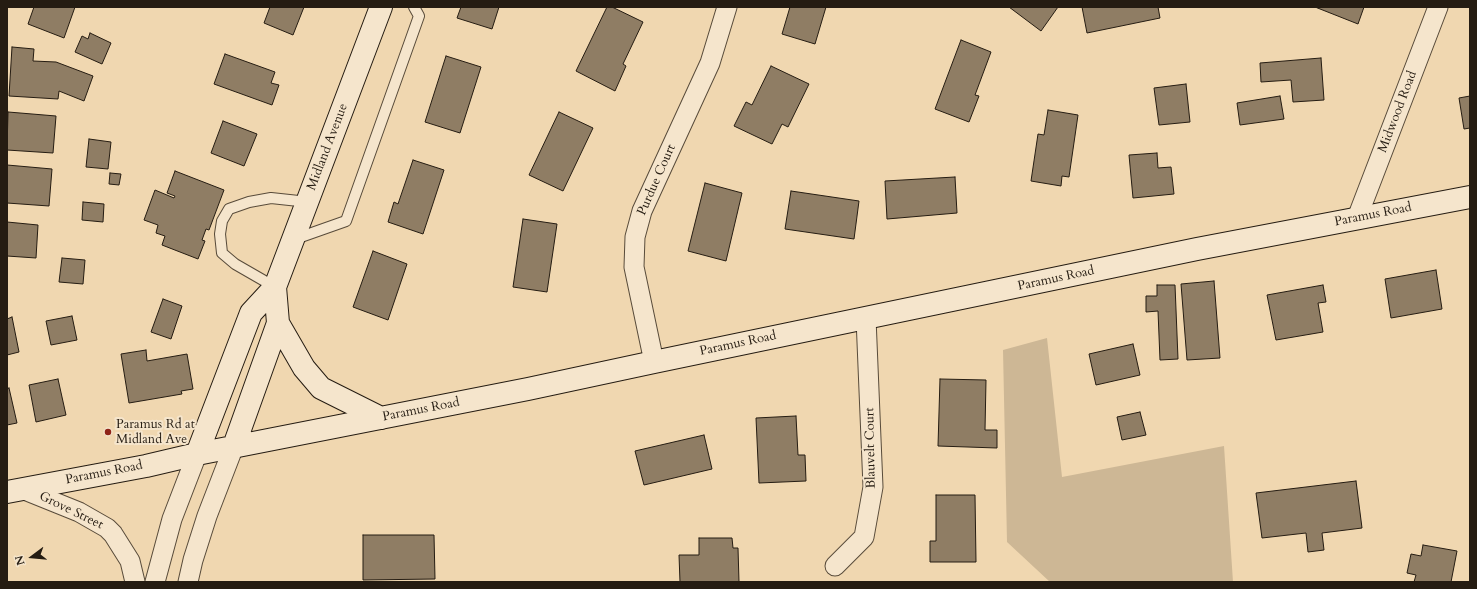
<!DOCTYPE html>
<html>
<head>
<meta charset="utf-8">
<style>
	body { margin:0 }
	#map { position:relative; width:1477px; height:589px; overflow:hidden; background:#f0d7b0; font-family:Cardo,serif }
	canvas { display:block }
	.frame { position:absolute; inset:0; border:8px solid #251c12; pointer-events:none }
	.north { position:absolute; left:12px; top:537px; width:40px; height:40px; -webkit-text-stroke:3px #f5e5cc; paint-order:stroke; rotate:254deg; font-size:11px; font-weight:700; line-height:16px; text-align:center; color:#251c12 }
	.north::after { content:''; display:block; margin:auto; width:14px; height:18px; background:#251c12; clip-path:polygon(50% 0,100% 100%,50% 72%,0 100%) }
</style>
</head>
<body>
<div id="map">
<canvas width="1477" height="589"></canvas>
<div class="frame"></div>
<div class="north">N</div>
</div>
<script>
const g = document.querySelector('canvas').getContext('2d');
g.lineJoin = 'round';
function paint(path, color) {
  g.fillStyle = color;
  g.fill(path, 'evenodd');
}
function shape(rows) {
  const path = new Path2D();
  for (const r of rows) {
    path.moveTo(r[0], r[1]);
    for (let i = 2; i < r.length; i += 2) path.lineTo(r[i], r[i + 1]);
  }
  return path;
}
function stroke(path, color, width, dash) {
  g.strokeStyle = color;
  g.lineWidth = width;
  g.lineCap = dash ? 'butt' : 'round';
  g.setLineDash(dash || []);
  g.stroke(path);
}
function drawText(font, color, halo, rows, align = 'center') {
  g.font = font + ' Cardo,serif';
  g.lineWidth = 4;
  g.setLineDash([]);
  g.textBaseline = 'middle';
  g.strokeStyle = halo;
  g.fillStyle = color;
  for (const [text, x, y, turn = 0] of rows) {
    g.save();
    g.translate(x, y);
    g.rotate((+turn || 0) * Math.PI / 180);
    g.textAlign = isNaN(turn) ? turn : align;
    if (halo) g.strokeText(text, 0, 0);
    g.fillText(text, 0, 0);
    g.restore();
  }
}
paint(shape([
	[1047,338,1062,477,1224,446,1233,582,1050,582,1007,542,1003,350]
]), '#cdb795');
const building = shape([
	[34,7,75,7,64,38,28,24,34,7],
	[270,7,304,7,293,35,264,23,270,7],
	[461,7,499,7,492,29,457,18,461,7],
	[607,7,612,7,643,22,623,64,626,66,615,91,576,71,607,7],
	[790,7,826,7,815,44,782,34,790,7],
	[1009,7,1058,7,1041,31,1009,7],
	[1082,7,1158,7,1160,18,1087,33,1082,7],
	[1315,7,1364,7,1358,24,1315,7],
	[90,33,111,43,102,64,75,52,82,36,88,39,90,33],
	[961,40,991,52,975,95,979,96,969,122,935,109,961,40],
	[12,47,34,49,33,61,56,62,93,76,84,101,59,91,58,99,9,96,12,47],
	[225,54,275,72,271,83,279,85,272,105,214,84,225,54],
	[446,56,481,67,460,133,425,122,446,56],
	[1321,58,1324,100,1293,102,1291,80,1261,82,1260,63,1321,58],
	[771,66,809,84,788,127,782,124,772,144,734,126,746,102,752,105,771,66],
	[1186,84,1190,122,1159,125,1154,88,1186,84],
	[1280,96,1284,119,1240,125,1237,103,1280,96],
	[1470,96,1470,128,1464,129,1459,98,1470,96],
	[1048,110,1078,115,1069,177,1062,176,1061,186,1031,181,1038,134,1044,135,1048,110],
	[8,112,56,116,53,153,7,150,8,112],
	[559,112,593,128,563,191,529,175,559,112],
	[223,121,257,134,244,166,211,153,223,121],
	[89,139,111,142,108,169,86,167,89,139],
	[1157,153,1158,168,1171,167,1174,194,1133,198,1129,155,1157,153],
	[413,160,444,170,423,234,388,222,394,202,398,204,413,160],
	[7,165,52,169,49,206,7,203,7,165],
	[175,171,224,190,209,230,206,229,202,240,205,241,198,259,162,245,165,236,156,233,158,225,144,220,155,190,174,198,175,196,167,193,175,171],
	[110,173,121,174,119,185,109,184,110,173],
	[955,177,957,213,887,219,885,181,955,177],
	[705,183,742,193,726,261,688,251,705,183],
	[791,191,859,201,854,239,785,229,791,191],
	[83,202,104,204,103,222,82,220,83,202],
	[523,219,557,224,547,292,513,287,523,219],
	[7,222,38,225,36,258,7,256,7,222],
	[373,251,407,264,388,320,353,307,373,251],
	[62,258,85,260,83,284,59,282,62,258],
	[1436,270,1442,309,1391,318,1385,279,1436,270],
	[1214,281,1220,358,1187,360,1181,284,1214,281],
	[1157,285,1175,285,1178,359,1160,360,1158,311,1146,312,1146,296,1157,296,1157,285],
	[1323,285,1326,302,1318,303,1323,332,1276,340,1267,295,1323,285],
	[163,299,182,306,171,339,151,332,163,299],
	[72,316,77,340,51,345,46,321,72,316],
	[12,317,19,352,7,355,7,319,12,317],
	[1133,344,1140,375,1096,385,1089,354,1133,344],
	[146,350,147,361,187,354,193,389,181,391,182,394,129,403,121,354,146,350],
	[58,379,66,415,36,422,29,385,58,379],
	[940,379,986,380,985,430,997,430,997,448,938,446,940,379],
	[9,388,17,423,7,425,7,389,9,388],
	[1140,412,1146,435,1122,440,1117,417,1140,412],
	[796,416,798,455,805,455,806,481,759,483,756,418,796,416],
	[704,435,712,469,644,485,635,451,704,435],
	[1356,481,1362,528,1322,533,1324,550,1308,552,1306,533,1262,538,1256,493,1356,481],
	[936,495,975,495,976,562,930,562,930,541,936,541,936,495],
	[363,535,434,535,435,579,363,580,363,535],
	[699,538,732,538,733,548,738,548,739,582,680,582,679,555,699,555,699,538],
	[1423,545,1457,551,1451,582,1414,582,1416,575,1407,573,1411,554,1421,556,1423,545]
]);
paint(building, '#8f7d64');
stroke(building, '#251c12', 1);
const lane = shape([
	[295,239,346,221,419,16,414,7],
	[275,287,235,264,222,253,220,234,222,221,229,209,249,202,271,198,308,202]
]);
const street = shape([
	[1357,218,1438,7],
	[654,362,634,267,635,237,642,211,710,63,727,7],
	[22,489,79,512,107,528,113,534,130,561,135,582],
	[835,566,864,537,873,487,866,318],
	[155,582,172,519,197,454],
	[188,582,193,560,207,516,234,446]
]);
const secondary = shape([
	[278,323,304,368,321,388,381,418],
	[234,446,278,323,275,287],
	[197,454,251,313,275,287,381,7],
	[7,492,146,466,197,454,528,389,654,362,1197,249,1470,197]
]);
stroke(lane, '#584b3a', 12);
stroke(street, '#584b3a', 21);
stroke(secondary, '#251c12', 24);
stroke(lane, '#f5e5cc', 10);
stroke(street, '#f5e5cc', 19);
stroke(secondary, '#f5e5cc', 22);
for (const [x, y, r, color] of [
	[108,432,4,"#8f2418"]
]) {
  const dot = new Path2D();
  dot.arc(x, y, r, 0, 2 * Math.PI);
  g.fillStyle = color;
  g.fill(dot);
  stroke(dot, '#f5e5cc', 1.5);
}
drawText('13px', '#251c12', '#f5e5cc', [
	["Midwood Road",1398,112,-69],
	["Midland Avenue",328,147,-69],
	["Purdue Court",657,180,-66],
	["Paramus Road",1373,215,-11],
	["Paramus Road",1056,279,-12],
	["Paramus Road",738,344,-12],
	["Paramus Road",421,410,-11],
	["Blauvelt Court",871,448,-91],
	["Paramus Road",104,473,-11],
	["Grove Street",71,511,26]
]);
drawText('13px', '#251c12', '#f5e5cc', [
	["Paramus Rd at",116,425],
	["Midland Ave",116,440]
], 'left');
</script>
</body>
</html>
